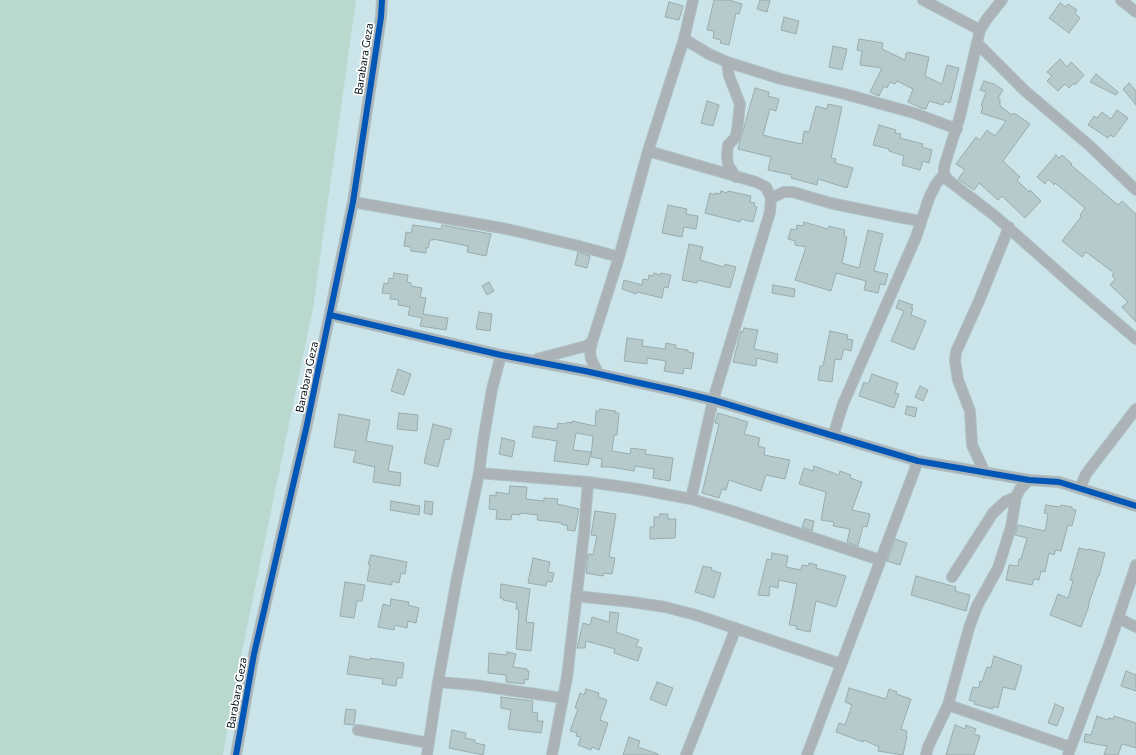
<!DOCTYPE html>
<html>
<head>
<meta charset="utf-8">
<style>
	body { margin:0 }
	canvas { display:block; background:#cbe4ea }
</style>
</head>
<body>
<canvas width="1136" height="755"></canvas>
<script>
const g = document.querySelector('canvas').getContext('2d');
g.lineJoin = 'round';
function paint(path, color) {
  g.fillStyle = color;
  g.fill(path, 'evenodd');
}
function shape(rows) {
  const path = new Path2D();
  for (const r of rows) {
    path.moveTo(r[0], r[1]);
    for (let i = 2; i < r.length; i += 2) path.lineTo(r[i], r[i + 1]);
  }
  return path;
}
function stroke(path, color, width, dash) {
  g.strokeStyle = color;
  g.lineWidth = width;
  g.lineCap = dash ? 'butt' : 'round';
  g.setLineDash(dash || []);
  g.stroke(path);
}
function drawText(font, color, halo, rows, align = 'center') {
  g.font = font + ' Commissioner,sans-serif';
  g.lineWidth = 3.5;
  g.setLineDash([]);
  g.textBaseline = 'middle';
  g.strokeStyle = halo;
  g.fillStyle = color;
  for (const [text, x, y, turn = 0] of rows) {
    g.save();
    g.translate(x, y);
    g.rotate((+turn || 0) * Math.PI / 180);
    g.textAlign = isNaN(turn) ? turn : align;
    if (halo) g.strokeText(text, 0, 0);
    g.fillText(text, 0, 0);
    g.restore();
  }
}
paint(shape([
	[0,0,356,0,313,308,233,695,223,755,0,755]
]), '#b9d9ce');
const building = shape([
	[714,0,729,0,742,4,739,14,736,13,729,45,720,43,721,40,713,38,714,31,707,30,714,0],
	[760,0,770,0,767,12,757,9,760,0],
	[669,2,683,6,679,20,665,17,669,2],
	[1060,3,1066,7,1068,4,1077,10,1075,13,1080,18,1069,33,1049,18,1060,3],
	[784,17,799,21,796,34,781,30,784,17],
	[859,39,883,43,882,49,905,60,906,53,908,53,908,52,929,57,925,76,942,84,947,65,959,68,950,103,945,101,943,105,929,101,926,109,921,108,908,102,913,89,897,81,895,84,890,82,887,88,884,86,879,96,870,92,882,68,860,65,862,51,857,50,859,39],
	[833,46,847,49,842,70,829,67,833,46],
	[1060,59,1067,67,1071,62,1084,75,1075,85,1074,83,1069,88,1065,84,1058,91,1047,81,1052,76,1047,72,1060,59],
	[1096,74,1118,92,1116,95,1090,82,1096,74],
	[984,81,994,84,1003,90,998,98,1000,99,1000,106,1012,115,1014,113,1030,124,1003,161,1020,177,1017,180,1029,192,1030,190,1041,201,1025,218,1002,196,998,200,979,183,974,190,958,179,965,170,956,164,976,137,980,140,987,130,995,136,1006,121,981,113,983,107,981,106,986,92,980,90,984,81],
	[1129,83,1136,91,1136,105,1123,89,1129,83],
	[755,88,769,92,768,96,779,99,776,111,770,109,763,135,774,138,802,144,804,131,809,132,816,106,827,109,828,104,842,107,831,158,836,159,835,163,853,168,847,188,818,179,817,185,791,178,792,175,768,170,771,157,738,149,755,88],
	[707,101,719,105,713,126,701,123,707,101],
	[1117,110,1128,118,1114,137,1110,135,1108,138,1088,125,1094,116,1097,118,1102,112,1111,119,1117,110],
	[879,125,896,130,895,133,901,134,900,138,923,144,922,147,932,150,929,163,923,161,920,170,902,165,904,156,889,151,889,149,873,145,879,125],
	[1056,155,1059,158,1062,155,1072,164,1071,165,1118,205,1122,201,1136,214,1136,322,1122,307,1128,302,1110,285,1115,279,1112,276,1114,273,1086,252,1082,257,1062,241,1081,217,1080,215,1085,208,1055,183,1054,185,1048,179,1045,184,1037,177,1056,155],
	[721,191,727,193,728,191,751,196,750,202,755,203,754,206,757,207,753,222,741,219,740,222,705,213,710,193,715,195,715,193,720,194,721,191],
	[668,205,687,209,686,214,698,216,696,229,684,227,682,237,662,233,668,205],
	[804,222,828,229,829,226,845,230,844,236,847,237,842,263,859,268,868,230,883,234,874,271,888,274,885,285,880,284,878,293,864,290,866,281,836,273,831,291,795,280,806,247,795,245,795,241,788,239,791,229,796,230,797,225,803,226,804,222],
	[413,225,441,229,442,225,491,234,486,256,467,252,468,246,433,239,433,240,430,240,428,248,426,248,426,253,411,251,411,247,404,246,406,232,411,233,413,225],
	[689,244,703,247,700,260,724,267,725,264,736,267,730,288,698,280,697,283,682,280,689,244],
	[578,252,590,256,587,268,575,265,578,252],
	[394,273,408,275,407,282,411,283,411,286,422,288,420,297,426,298,423,314,448,318,446,330,420,326,422,318,408,315,410,307,398,305,399,300,390,299,391,294,382,293,384,283,388,284,389,278,393,279,394,273],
	[654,273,660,275,661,273,671,275,668,288,664,287,662,298,637,292,636,294,622,289,624,280,642,285,643,279,648,280,649,275,653,276,654,273],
	[489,282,494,291,487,295,482,286,489,282],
	[773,285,795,289,794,297,772,293,773,285],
	[899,300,913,305,911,308,913,308,911,315,926,321,914,350,891,341,904,311,896,308,899,300],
	[479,312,492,314,490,331,476,329,479,312],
	[744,328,758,330,754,349,778,354,777,363,757,358,756,366,733,362,741,331,743,332,744,328],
	[830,331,848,335,847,339,853,340,851,351,844,349,841,360,835,359,832,382,818,380,820,366,823,366,830,331],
	[627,338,643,340,642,346,665,349,666,343,676,345,675,348,688,350,688,352,694,353,691,369,684,368,683,374,664,371,666,361,647,358,647,364,624,361,627,338],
	[398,369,411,374,404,395,391,391,398,369],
	[872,374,898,383,895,393,899,394,894,408,859,396,864,382,868,384,872,374],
	[920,386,928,390,923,401,915,397,920,386],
	[907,406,917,408,915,417,905,414,907,406],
	[600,409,616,411,615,413,619,413,617,435,614,435,612,451,630,454,631,448,646,450,645,454,673,458,670,481,653,478,654,469,635,466,634,471,610,467,601,467,602,459,591,457,593,436,576,433,573,450,591,452,588,465,554,461,557,441,532,437,534,426,557,429,558,423,566,424,567,422,572,423,572,421,595,426,596,411,599,411,600,409],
	[399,413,418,415,417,431,397,429,399,413],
	[718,413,748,422,744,434,760,438,758,446,765,448,764,455,790,460,785,479,766,475,761,491,729,480,726,490,722,489,719,498,702,493,719,424,715,423,718,413],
	[339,414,370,420,366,441,393,446,388,471,401,473,400,486,373,482,375,467,353,462,356,451,334,447,339,414],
	[433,424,452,429,449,440,445,439,438,467,424,463,433,424],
	[502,438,515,441,512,457,499,454,502,438],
	[814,466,839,475,840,471,851,475,850,478,862,482,852,510,870,514,867,527,863,526,858,546,847,542,850,529,833,526,834,522,821,520,826,492,799,484,804,468,813,471,814,466],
	[510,486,527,487,526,499,544,501,544,498,558,499,557,504,579,509,575,531,567,530,568,526,561,524,562,523,537,520,538,515,520,513,520,515,512,514,511,520,496,519,497,510,489,509,490,495,496,496,496,492,509,494,510,486],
	[391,501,420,506,419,515,390,510,391,501],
	[425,501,433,502,432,515,424,513,425,501],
	[1046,505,1060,507,1061,505,1072,507,1072,509,1076,510,1072,526,1068,525,1061,551,1056,550,1054,555,1049,553,1045,572,1041,571,1039,580,1034,579,1032,585,1006,580,1009,565,1018,566,1019,559,1021,559,1027,538,1015,535,1018,525,1045,531,1048,514,1044,513,1046,505],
	[595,511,616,514,609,557,615,558,612,574,604,573,603,576,586,573,588,554,593,555,597,536,591,535,595,511],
	[660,514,668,514,668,519,676,519,675,538,650,539,650,527,654,527,654,517,660,517,660,514],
	[805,519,814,521,812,531,802,527,805,519],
	[895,539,907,543,900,565,887,561,895,539],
	[1079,548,1088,550,1088,549,1105,553,1099,576,1098,576,1088,606,1089,606,1081,627,1050,615,1058,594,1068,598,1073,581,1070,580,1079,548],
	[772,553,788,556,786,567,801,570,802,565,808,566,809,563,817,565,816,568,846,576,836,607,816,601,810,632,796,629,797,626,789,625,797,584,779,580,778,588,770,586,769,596,758,595,767,559,771,560,772,553],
	[371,555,407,562,405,574,401,573,399,583,392,581,392,585,367,581,370,565,368,564,371,555],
	[533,558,550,562,548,572,554,573,552,582,547,581,546,586,528,583,533,558],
	[703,566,712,568,711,570,721,573,714,598,695,592,703,566],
	[916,576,956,587,955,591,970,595,966,611,911,595,916,576],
	[345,582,365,585,362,601,357,601,354,618,340,616,345,582],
	[501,584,530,589,526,622,534,623,531,651,516,649,519,610,516,609,517,603,503,600,503,598,500,598,501,584],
	[391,599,409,602,408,605,419,608,416,623,408,621,407,628,395,625,394,630,378,627,383,604,390,606,391,599],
	[610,612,619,613,616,632,639,640,636,646,642,648,638,661,614,653,615,649,586,641,585,648,577,648,583,623,590,625,592,617,609,622,610,612],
	[507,652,516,654,513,667,527,669,527,671,529,671,528,680,525,679,524,684,506,682,506,675,488,673,489,653,507,655,507,652],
	[350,656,370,660,370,658,404,663,402,678,397,678,396,686,382,684,383,679,347,674,350,656],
	[994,656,1022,666,1015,690,1003,687,998,708,993,706,993,709,974,704,975,702,969,700,973,687,979,688,980,681,982,682,987,667,991,668,994,656],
	[1126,671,1136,675,1136,691,1121,686,1126,671],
	[657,682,673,688,666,706,650,699,657,682],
	[849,688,886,699,889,689,897,692,896,694,911,699,901,729,907,731,906,736,907,736,903,755,878,751,879,747,864,740,863,742,836,732,839,723,845,725,852,705,845,702,849,688],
	[586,689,599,693,598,697,607,700,600,720,608,723,599,750,592,747,591,750,578,745,581,737,576,736,577,733,570,731,578,709,575,708,580,693,584,695,586,689],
	[501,697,533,701,532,712,538,713,537,721,543,721,541,733,508,729,511,710,501,708,501,697],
	[1055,704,1064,708,1057,726,1048,723,1055,704],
	[346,709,356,710,354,725,344,724,346,709],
	[1097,716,1108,720,1109,718,1113,719,1114,716,1136,723,1136,748,1122,744,1118,755,1104,755,1107,746,1084,742,1085,734,1091,735,1097,716],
	[955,725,965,729,966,725,976,729,974,734,980,736,974,755,946,755,955,725],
	[452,730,466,733,465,738,475,740,475,743,485,745,483,755,449,748,452,730],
	[629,737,640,741,638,747,658,754,658,755,623,755,629,737]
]);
paint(building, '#b6cacc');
stroke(building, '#98acae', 1);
const minor = shape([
	[923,0,980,30],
	[1002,0,986,20,980,30,960,116,944,167,944,174,948,180,995,216,1074,286,1136,339],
	[1121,0,1136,12],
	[684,39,709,54,727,62,781,79,845,94,914,113,957,129],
	[977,43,1024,90,1090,146,1136,190],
	[727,62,729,76,740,104,737,131,735,138,728,145,727,155,728,165,736,177],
	[648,151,756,182,766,187,771,198,770,212,713,400,691,499],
	[771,198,784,192,793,192,830,203,898,217,921,221],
	[353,202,507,229,579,246,619,257],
	[330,315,501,355,585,371,676,391,713,400,918,461,1029,480,1059,482,1136,506],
	[537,359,586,346,592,342],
	[598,373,591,359,590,351,592,342,619,257,648,151,684,39,693,0],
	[833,436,843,404,916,237,929,198,936,184,944,174],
	[479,473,588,482,638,489,691,499,732,511,880,560],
	[985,473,972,445,970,411,958,380,955,361,956,352,979,301,1009,227],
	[1080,488,1086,474,1136,409],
	[952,577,993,513,1006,501,1016,497],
	[576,596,631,602,665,607,696,615,841,664],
	[1118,618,1136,627],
	[438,682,474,685,563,698],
	[948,705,1070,747],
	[358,730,429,743],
	[236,755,254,654,306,429,353,202,381,17,382,0],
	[427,755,438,682,457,578,479,473,483,442,492,389,501,355],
	[552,755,567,677,584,533,588,482],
	[686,755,736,628],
	[807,755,918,461],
	[926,755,928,747,948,705,969,628,977,606,998,568,1011,527,1016,497,1020,489,1029,480],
	[1068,755,1110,642,1136,565]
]);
stroke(minor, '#adc1c6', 12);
stroke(minor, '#abb3b6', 10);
stroke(shape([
	[330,315,501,355,585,371,676,391,713,400,918,461,1029,480,1059,482,1136,506],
	[236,755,254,654,306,429,353,202,381,17,382,0]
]), '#0057b8', 6);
drawText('11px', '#021216', '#fff', [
	["Barabara Geza",364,59,-81],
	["Barabara Geza",307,377,-78],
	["Barabara Geza",237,693,-80]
]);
</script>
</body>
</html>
